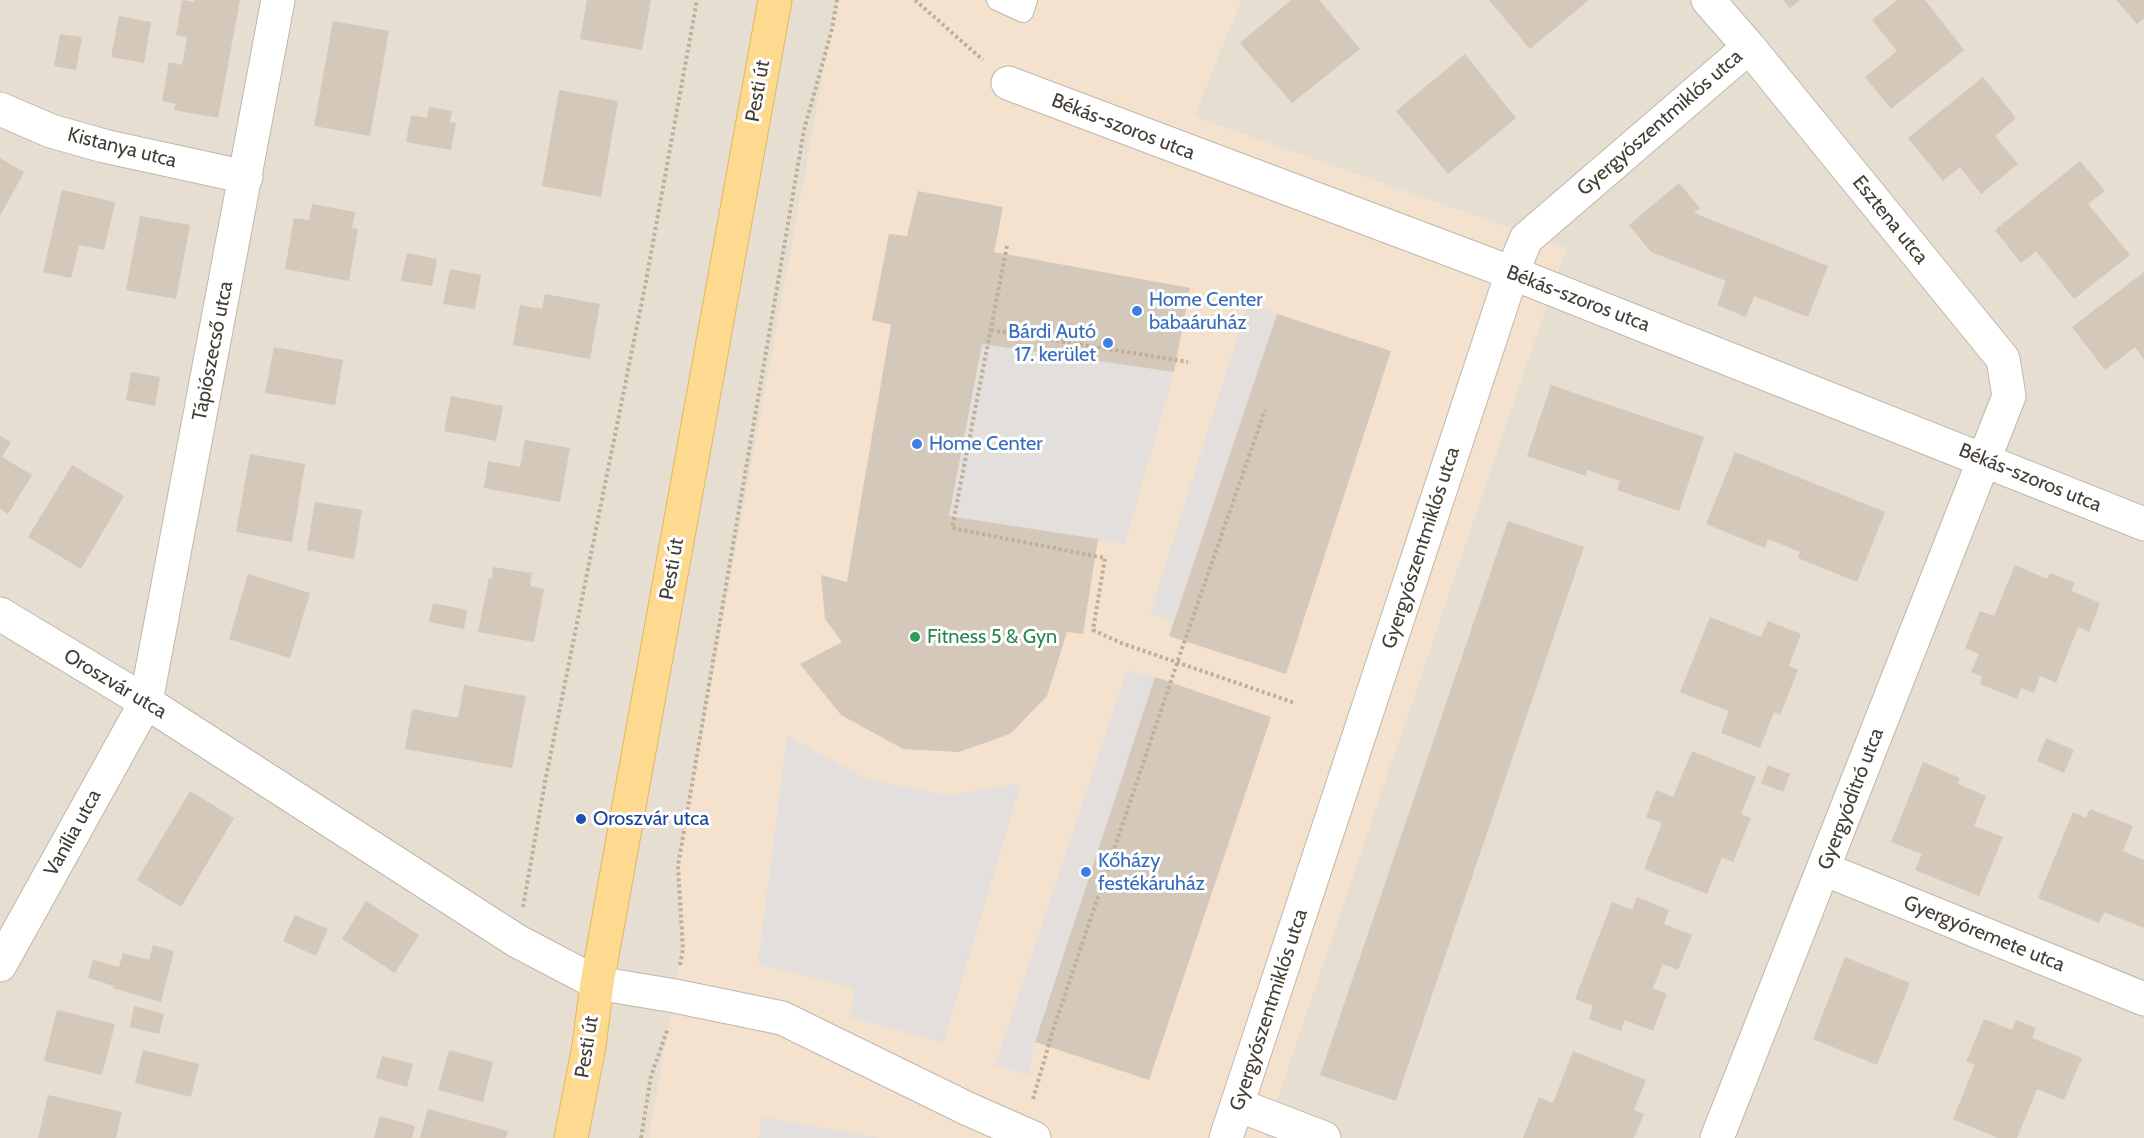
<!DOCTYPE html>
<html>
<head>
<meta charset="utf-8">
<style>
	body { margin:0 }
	canvas { display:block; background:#f2ede3 }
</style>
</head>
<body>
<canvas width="2144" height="1138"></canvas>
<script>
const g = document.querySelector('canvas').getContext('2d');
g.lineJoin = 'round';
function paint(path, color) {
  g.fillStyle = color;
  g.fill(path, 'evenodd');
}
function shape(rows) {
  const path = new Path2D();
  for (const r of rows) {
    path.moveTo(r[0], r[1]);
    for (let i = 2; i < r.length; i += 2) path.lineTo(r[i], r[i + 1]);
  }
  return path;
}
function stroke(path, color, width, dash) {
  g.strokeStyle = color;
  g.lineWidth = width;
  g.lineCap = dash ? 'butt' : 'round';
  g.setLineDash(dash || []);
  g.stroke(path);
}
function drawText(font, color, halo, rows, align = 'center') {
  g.font = font + ' Cabin,sans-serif';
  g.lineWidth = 6;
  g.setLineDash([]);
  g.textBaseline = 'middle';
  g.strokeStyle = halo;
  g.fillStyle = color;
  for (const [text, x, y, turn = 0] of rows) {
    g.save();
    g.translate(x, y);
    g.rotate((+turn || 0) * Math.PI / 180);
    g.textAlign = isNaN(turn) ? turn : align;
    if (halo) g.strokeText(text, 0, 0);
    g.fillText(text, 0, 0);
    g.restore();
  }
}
paint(shape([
	[0,0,837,0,678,866,683,949,649,1138,0,1138],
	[1241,0,2144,0,2144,1138,1264,1138,1566,248,1194,117]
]), '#e6ded1');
paint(shape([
	[837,0,1241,0,1194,117,1566,248,1264,1138,649,1138,683,949,678,866]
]), '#f4e2ce');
paint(shape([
	[1248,304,1277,314,1173,622,1150,614],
	[982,344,1174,372,1125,544,949,516],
	[1127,670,1155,677,1035,1042,1028,1075,995,1065],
	[787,735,862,777,947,796,1021,783,943,1043,851,1017,854,988,758,964],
	[762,1117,880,1138,759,1138]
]), '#e2dfdc');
paint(shape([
	[182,0,194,2,194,0,240,0,218,118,174,110,176,104,162,101,169,62,182,65,187,37,176,35],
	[587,0,651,0,642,50,580,39],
	[1291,0,1319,0,1360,49,1292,103,1240,43],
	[1489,0,1589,0,1530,49],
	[1783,0,1800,0,1790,8],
	[1897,0,1925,0,1964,50,1891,109,1865,77,1897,51,1872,20],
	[2116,0,2144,0,2144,18,2137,24],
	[119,16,151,22,144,63,111,57],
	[333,21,389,31,370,136,314,126],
	[60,34,82,37,76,70,54,66],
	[1465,54,1516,118,1448,174,1396,111],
	[1983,77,2016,118,1995,136,2018,164,1981,194,1960,167,1943,181,1908,138],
	[559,90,618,101,601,197,542,186],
	[429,107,452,111,450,122,456,123,451,150,406,142,411,115,427,118],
	[0,158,24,172,0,216],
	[2080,161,2105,191,2088,204,2130,255,2074,299,2036,251,2021,263,1995,230],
	[1679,183,1700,208,1694,213,1828,266,1808,317,1754,296,1746,317,1717,305,1726,281,1651,252,1629,225],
	[62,190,115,202,104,250,79,245,71,278,43,272],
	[918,191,1003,207,994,252,1190,288,1174,372,982,344,949,516,1098,539,1083,634,1067,632,1047,696,1010,734,959,752,903,749,841,715,800,664,842,642,825,619,821,575,847,582,891,325,872,320,889,234,907,236],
	[312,204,355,212,352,228,358,229,349,281,285,269,294,218,309,220],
	[140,216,190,225,176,299,126,290],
	[407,253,437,259,432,286,401,281],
	[450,269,481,275,475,309,443,304],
	[2144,272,2144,359,2135,347,2105,370,2072,327],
	[545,294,600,304,590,359,513,345,520,305,542,309],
	[1277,314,1391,351,1286,674,1169,636],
	[274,347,343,360,335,405,265,393],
	[131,372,160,377,155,406,126,400],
	[1551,385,1704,437,1679,511,1617,490,1620,481,1587,470,1586,476,1527,456],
	[451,396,503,406,496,441,444,431],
	[0,436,11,442,2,457,32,475,8,514,0,509],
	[525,440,570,448,560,502,484,488,488,461,520,467],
	[1735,452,1885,512,1857,582,1798,558,1800,552,1768,539,1765,548,1706,524],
	[250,454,305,464,292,542,236,532],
	[72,465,124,496,81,569,28,537],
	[315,502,362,510,354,559,307,550],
	[1508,521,1584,547,1396,1101,1320,1075],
	[2015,565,2047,579,2050,573,2075,583,2071,591,2100,603,2089,632,2078,627,2056,683,2040,676,2034,693,2021,688,2017,699,1980,684,1982,677,1971,672,1979,654,1965,648,1980,611,1994,616],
	[493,567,532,573,530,586,544,589,534,642,478,632,489,578,492,579],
	[248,574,310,593,290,658,229,639],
	[433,603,467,610,464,629,429,622],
	[1710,617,1761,637,1768,621,1801,634,1789,666,1798,670,1780,715,1774,712,1760,748,1721,733,1729,711,1680,692],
	[1155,677,1271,717,1149,1080,1035,1042],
	[464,685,526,696,512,768,405,749,412,709,458,718],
	[2046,738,2074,750,2064,773,2037,761],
	[1692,751,1756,777,1741,814,1751,818,1733,862,1722,857,1707,894,1644,869,1662,823,1646,817,1656,790,1673,797],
	[1923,762,1960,778,1958,784,1986,796,1974,826,2003,837,1979,896,1915,870,1922,854,1891,842],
	[1768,765,1790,774,1783,792,1761,783],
	[190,791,234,818,181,907,137,880],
	[2090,809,2133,826,2123,851,2144,860,2144,928,2104,912,2099,923,2038,898,2073,812,2086,818],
	[1637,897,1669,910,1664,924,1692,935,1678,970,1663,964,1653,988,1667,994,1653,1031,1625,1020,1621,1031,1589,1019,1593,1006,1575,999,1612,902,1632,910],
	[366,901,419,935,395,973,342,939],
	[295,915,328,929,316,956,283,941],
	[153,945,174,951,161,1002,113,988,114,986,88,978,93,960,119,967,123,953,149,960],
	[1845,957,1910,983,1877,1065,1813,1039],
	[134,1006,164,1014,159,1034,130,1027],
	[57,1010,115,1024,102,1075,44,1061],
	[1984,1019,2012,1030,2016,1020,2036,1028,2032,1038,2082,1058,2064,1100,2037,1089,2017,1138,1998,1138,1953,1119,1975,1065,1966,1062],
	[143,1050,199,1064,191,1097,135,1083],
	[449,1050,493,1062,483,1102,438,1090],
	[1573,1051,1646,1080,1634,1110,1644,1114,1634,1138,1523,1138,1539,1097,1553,1103],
	[382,1056,413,1064,407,1087,376,1078],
	[48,1095,122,1112,116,1138,38,1138],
	[428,1109,508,1131,506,1138,420,1138],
	[380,1116,415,1126,412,1138,374,1138]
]), '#d3c8b9');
const service = shape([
	[997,0,1023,12,1027,0]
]);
const minor = shape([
	[1708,0,1749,47,2003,359,2009,396,1717,1138],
	[1008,83,1512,273,2144,524],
	[0,109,51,131,104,146,246,177],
	[0,614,146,702,517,941,597,983,675,996,782,1018,968,1109,1034,1138],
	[1824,869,2144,999],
	[0,965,146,702,278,0],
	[1238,1105,1324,1138],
	[1226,1138,1512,273,1526,239,1749,47]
]);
const primary = shape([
	[571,1138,589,1046,597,983,775,0]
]);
stroke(service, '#c0b7a9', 22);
stroke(minor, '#c0b7a9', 35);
stroke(primary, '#e3b660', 35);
stroke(shape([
	[915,0,983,60],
	[1007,246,952,528,1105,558,1093,630,1121,643,1295,703],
	[991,330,1188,362],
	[523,907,545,782,646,281,697,0],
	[680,965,683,949,678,866,804,130,832,29,837,0],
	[1033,1099,1053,1030,1177,663,1265,410],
	[641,1138,651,1076,668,1028]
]), '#bfaf97', 4, [3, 3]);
stroke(service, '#fff', 20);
stroke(minor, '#fff', 33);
stroke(primary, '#feda90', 33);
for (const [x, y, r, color] of [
	[1137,311,6,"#3f7fe0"],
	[1108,343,6,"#3f7fe0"],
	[917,444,6,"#3f7fe0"],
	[915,637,6,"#2e9e5b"],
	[581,819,6,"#1a4fb4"],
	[1086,872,6,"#3f7fe0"]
]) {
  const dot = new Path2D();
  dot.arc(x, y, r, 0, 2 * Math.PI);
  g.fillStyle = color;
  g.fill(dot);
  stroke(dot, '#fff', 2);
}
drawText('20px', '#433d34', '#fff', [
	["Pesti út",758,91,-80],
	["Gyergyószentmiklós utca",1660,123,-41],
	["Békás-szoros utca",1123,127,21],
	["Kistanya utca",122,148,14],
	["Esztena utca",1890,220,51],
	["Békás-szoros utca",1578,299,21],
	["Tápiószecső utca",213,351,-79],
	["Békás-szoros utca",2030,478,22],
	["Gyergyószentmiklós utca",1421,548,-72],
	["Pesti út",672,569,-80],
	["Oroszvár utca",115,684,31],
	["Gyergyóditró utca",1851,799,-69],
	["Vanília utca",73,833,-61],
	["Gyergyóremete utca",1984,934,22],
	["Gyergyószentmiklós utca",1269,1010,-72],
	["Pesti út",587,1047,-81]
]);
drawText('20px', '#366cbe', '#fff', [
	["Home Center",1149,300],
	["babaáruház",1149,323],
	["Bárdi Autó",1096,332,"right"],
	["17. kerület",1096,355,"right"],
	["Home Center",929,444],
	["Kőházy",1098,861],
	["festékáruház",1098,884]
], 'left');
drawText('20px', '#27864d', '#fff', [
	["Fitness 5 & Gyn",927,637]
], 'left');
drawText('20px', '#164399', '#fff', [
	["Oroszvár utca",593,819]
], 'left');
</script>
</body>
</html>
